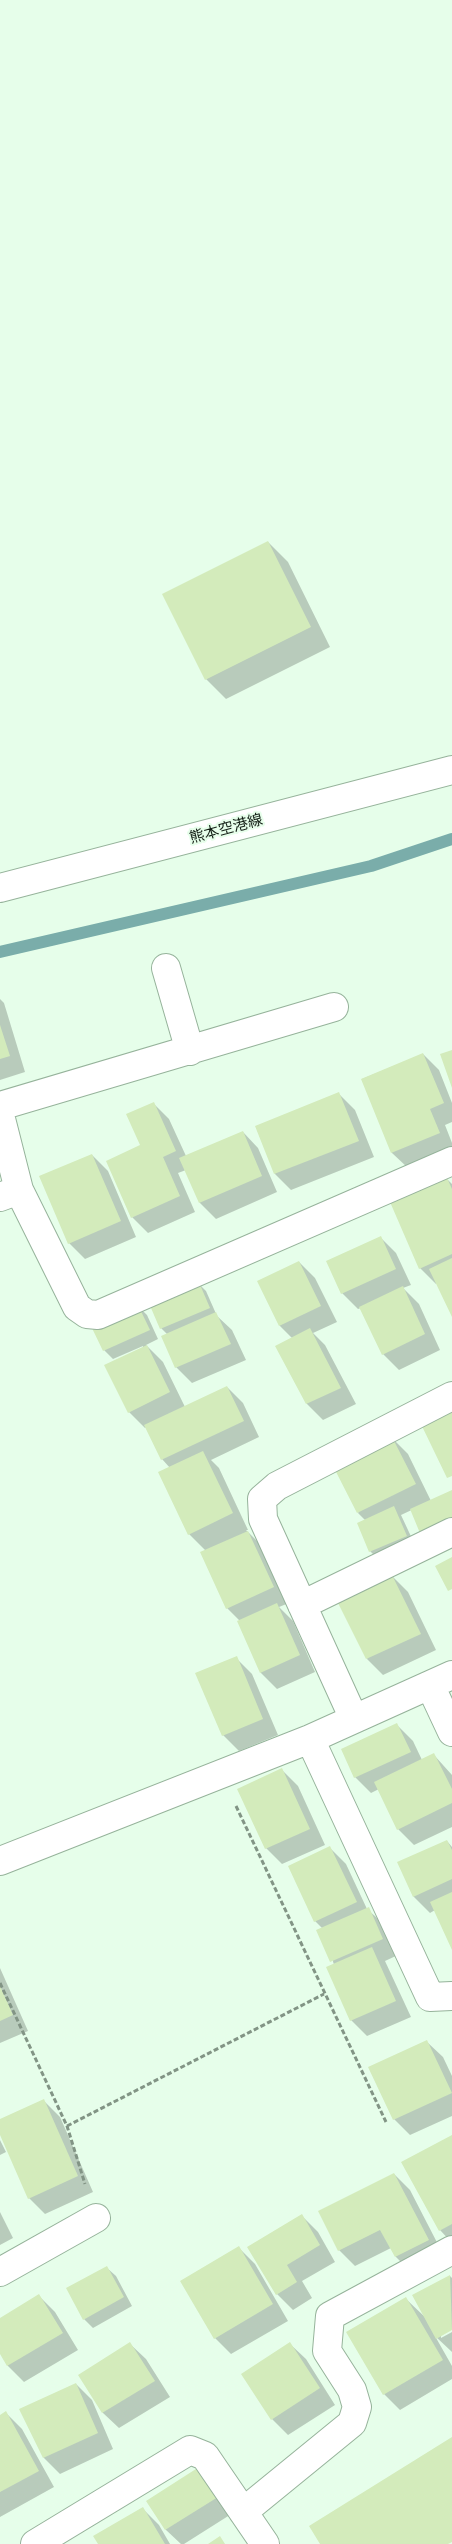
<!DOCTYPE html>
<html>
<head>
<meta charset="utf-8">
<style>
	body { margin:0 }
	canvas { display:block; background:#e6feea }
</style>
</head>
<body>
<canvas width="452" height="2544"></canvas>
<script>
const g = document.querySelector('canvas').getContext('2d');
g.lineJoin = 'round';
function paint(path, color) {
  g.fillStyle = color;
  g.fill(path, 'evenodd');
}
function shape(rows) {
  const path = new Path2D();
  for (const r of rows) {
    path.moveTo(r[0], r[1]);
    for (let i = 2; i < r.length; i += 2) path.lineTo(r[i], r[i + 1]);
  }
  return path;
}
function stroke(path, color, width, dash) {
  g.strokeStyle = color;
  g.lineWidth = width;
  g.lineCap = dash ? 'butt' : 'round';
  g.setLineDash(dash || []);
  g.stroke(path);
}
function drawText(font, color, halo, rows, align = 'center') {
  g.font = font + ' Inter,"Noto Sans JP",sans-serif';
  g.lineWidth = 4;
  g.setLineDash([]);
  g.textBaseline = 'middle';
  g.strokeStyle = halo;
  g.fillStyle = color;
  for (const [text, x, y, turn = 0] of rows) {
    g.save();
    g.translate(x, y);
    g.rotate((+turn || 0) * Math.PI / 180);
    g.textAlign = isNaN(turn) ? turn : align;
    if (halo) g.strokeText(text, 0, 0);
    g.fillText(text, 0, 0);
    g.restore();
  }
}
paint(shape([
	[268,542,288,562,330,647,226,699,206,679,164,594],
	[0,999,4,1003,25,1072,0,1080],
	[423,1054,439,1070,452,1103,452,1122,445,1125,452,1143,452,1151,408,1168,392,1153,362,1079],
	[339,1094,355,1110,374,1157,291,1190,275,1174,256,1127],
	[153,1103,169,1119,186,1156,243,1132,258,1148,277,1192,216,1219,200,1203,186,1170,178,1173,195,1212,148,1233,132,1217,141,1146],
	[92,1155,108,1171,136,1237,85,1259,69,1243],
	[447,1179,452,1184,452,1314,437,1283,436,1284,420,1268],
	[380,1237,396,1253,411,1285,403,1288,419,1304,440,1350,399,1370,383,1354,361,1308,358,1309,342,1293],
	[299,1262,315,1278,337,1322,313,1333,325,1345,356,1404,323,1420,307,1404,292,1338,280,1326,259,1282],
	[197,1282,206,1291,217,1316,232,1330,246,1360,192,1383,176,1367,168,1335,161,1328],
	[138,1306,147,1315,158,1339,146,1345,163,1362,185,1407,227,1387,243,1403,259,1437,211,1460,219,1468,248,1530,246,1530,264,1548,289,1603,279,1607,293,1621,315,1672,277,1689,261,1673,240,1621,227,1608,206,1551,189,1534,170,1468,162,1459,147,1427,145,1428,129,1412,143,1346,113,1359,104,1350],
	[392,1438,408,1454,431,1501,452,1491,401,1515,415,1545,379,1560,370,1551,365,1520,358,1513],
	[392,1576,408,1592,436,1650,383,1675,367,1659],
	[236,1658,252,1674,278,1735,239,1751,223,1735],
	[397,1725,413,1741,422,1760,434,1755,452,1775,452,1827,414,1845,398,1829,379,1789,371,1793,355,1777],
	[282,1770,298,1786,325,1845,282,1864,266,1848],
	[447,1841,452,1847,452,1947,435,1910,430,1913,414,1897,399,1863],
	[330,1848,346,1864,367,1909,385,1925,398,1955,385,1961,411,2017,367,2036,351,2020,323,1929,315,1921],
	[0,1968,28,2031,0,2043],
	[427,2042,443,2057,452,2076,452,2116,410,2135,394,2119],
	[44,2101,60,2117,93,2192,45,2214,29,2198,0,2132,0,2121],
	[452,2136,452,2243,440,2230],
	[0,2140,6,2152,0,2155],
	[394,2174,410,2190,444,2256,412,2273,396,2257,391,2248,355,2266,339,2250],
	[0,2212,13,2238,0,2245],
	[302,2216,318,2232,335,2262,302,2281,312,2298,293,2310,277,2294],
	[239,2248,255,2264,288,2321,231,2354,215,2338],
	[107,2268,116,2276,132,2306,93,2328,84,2319],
	[450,2276,452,2278,452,2329,441,2335,441,2338,452,2332,452,2352,435,2336,452,2366,452,2379,400,2410,384,2394,406,2299,426,2318,414,2296],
	[39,2296,55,2312,78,2350,24,2382,8,2366,0,2352,0,2319],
	[130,2344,146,2359,170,2397,119,2428,103,2413,79,2375],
	[290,2344,306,2359,335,2405,288,2435,272,2419],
	[76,2384,92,2400,113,2449,60,2474,44,2458,21,2410],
	[6,2413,22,2429,54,2487,0,2517,0,2416],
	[199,2468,233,2513,184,2544,181,2544,166,2530,148,2501],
	[143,2509,159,2525,170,2544,99,2544]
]), '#0003');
stroke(shape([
	[0,952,371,866,452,839]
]), '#7aadaa', 12);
paint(shape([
	[268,541,311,627,205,680,162,594],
	[0,1025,10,1056,0,1059],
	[452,1050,452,1088,440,1054],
	[423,1053,444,1103,430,1109,440,1133,391,1153,361,1079],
	[339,1092,359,1141,274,1174,255,1126],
	[154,1102,176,1151,163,1157,180,1196,131,1218,106,1161,140,1145,126,1114],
	[243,1131,262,1176,199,1203,179,1158],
	[92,1154,121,1221,68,1244,39,1176],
	[447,1178,452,1189,452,1254,419,1269,390,1202],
	[381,1236,396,1269,341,1294,326,1261],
	[452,1258,452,1317,429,1269],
	[299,1261,321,1306,279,1326,257,1281],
	[198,1280,210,1308,160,1329,148,1301],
	[403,1286,425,1334,382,1355,359,1307],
	[138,1305,150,1330,103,1351,91,1326],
	[216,1312,231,1344,175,1368,161,1336],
	[310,1328,341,1388,306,1404,275,1346],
	[147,1345,170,1392,128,1413,104,1365],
	[227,1386,244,1421,161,1460,144,1425],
	[452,1403,452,1476,447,1478,419,1420],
	[392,1437,416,1484,357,1513,333,1466],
	[203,1451,233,1513,188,1535,158,1472],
	[452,1490,452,1525,422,1538,410,1509],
	[394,1506,407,1536,369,1552,357,1523],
	[248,1531,274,1587,226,1609,200,1552],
	[452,1557,452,1589,448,1591,435,1566],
	[392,1575,421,1634,366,1659,337,1601],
	[277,1603,300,1655,260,1673,237,1621],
	[237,1656,263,1719,222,1736,195,1673],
	[397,1723,411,1752,354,1778,341,1749],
	[434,1753,452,1789,452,1803,397,1830,374,1782],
	[282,1768,310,1829,265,1849,237,1789],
	[447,1840,452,1850,452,1879,413,1897,397,1862],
	[330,1846,357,1902,314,1922,288,1866],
	[452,1892,452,1950,430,1902],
	[369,1907,383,1939,330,1962,316,1930],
	[372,1947,396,2001,350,2021,326,1967],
	[0,1986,13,2015,0,2021],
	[427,2040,452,2093,393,2120,368,2067],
	[44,2099,78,2176,28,2199,0,2135,0,2119],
	[452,2135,452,2224,439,2231,401,2162],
	[394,2173,429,2240,395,2257,380,2230,338,2251,318,2211],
	[302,2214,320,2245,287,2265,297,2282,276,2295,247,2247],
	[239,2246,273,2304,214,2339,180,2281],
	[107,2266,124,2297,83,2320,66,2288],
	[450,2275,452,2330,436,2339,412,2295],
	[39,2294,63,2333,7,2366,0,2354,0,2318],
	[406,2297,443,2360,383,2395,346,2332],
	[130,2342,155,2381,102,2413,78,2375],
	[290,2342,320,2388,271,2420,241,2374],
	[76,2383,98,2433,43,2458,19,2409],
	[6,2411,39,2471,0,2492,0,2415],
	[452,2437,452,2542,448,2544,320,2544,309,2526],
	[199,2467,218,2497,165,2530,146,2501],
	[143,2507,165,2544,98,2544,93,2536],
	[220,2536,225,2544,208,2544]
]), '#d3ebbb');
const street = shape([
	[166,968,190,1051],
	[0,1106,334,1007],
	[0,1115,19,1190],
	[0,1197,19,1190,77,1307,87,1314,98,1315,452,1161],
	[302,1605,452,1532],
	[430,1685,452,1732],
	[354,1719,263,1519,262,1499,277,1486,452,1396],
	[310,1739,430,1997,452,1996],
	[0,1861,310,1739,452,1675],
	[0,2272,96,2218],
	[243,2512,352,2423,357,2407,352,2390,327,2351,330,2316,452,2250],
	[35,2544,190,2450,205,2456,265,2544]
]);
const secondary = shape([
	[0,888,452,770]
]);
stroke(street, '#96b39b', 30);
stroke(secondary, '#96b39b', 30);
stroke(shape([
	[236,1806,386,2122],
	[0,1983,67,2126,85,2184],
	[67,2126,324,1994]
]), '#829485', 3, [5, 2.5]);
stroke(street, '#fff', 28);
stroke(secondary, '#fff', 28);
drawText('15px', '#121d14', '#e6feea', [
	["熊本空港線",226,829,-15]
]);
</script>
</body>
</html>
